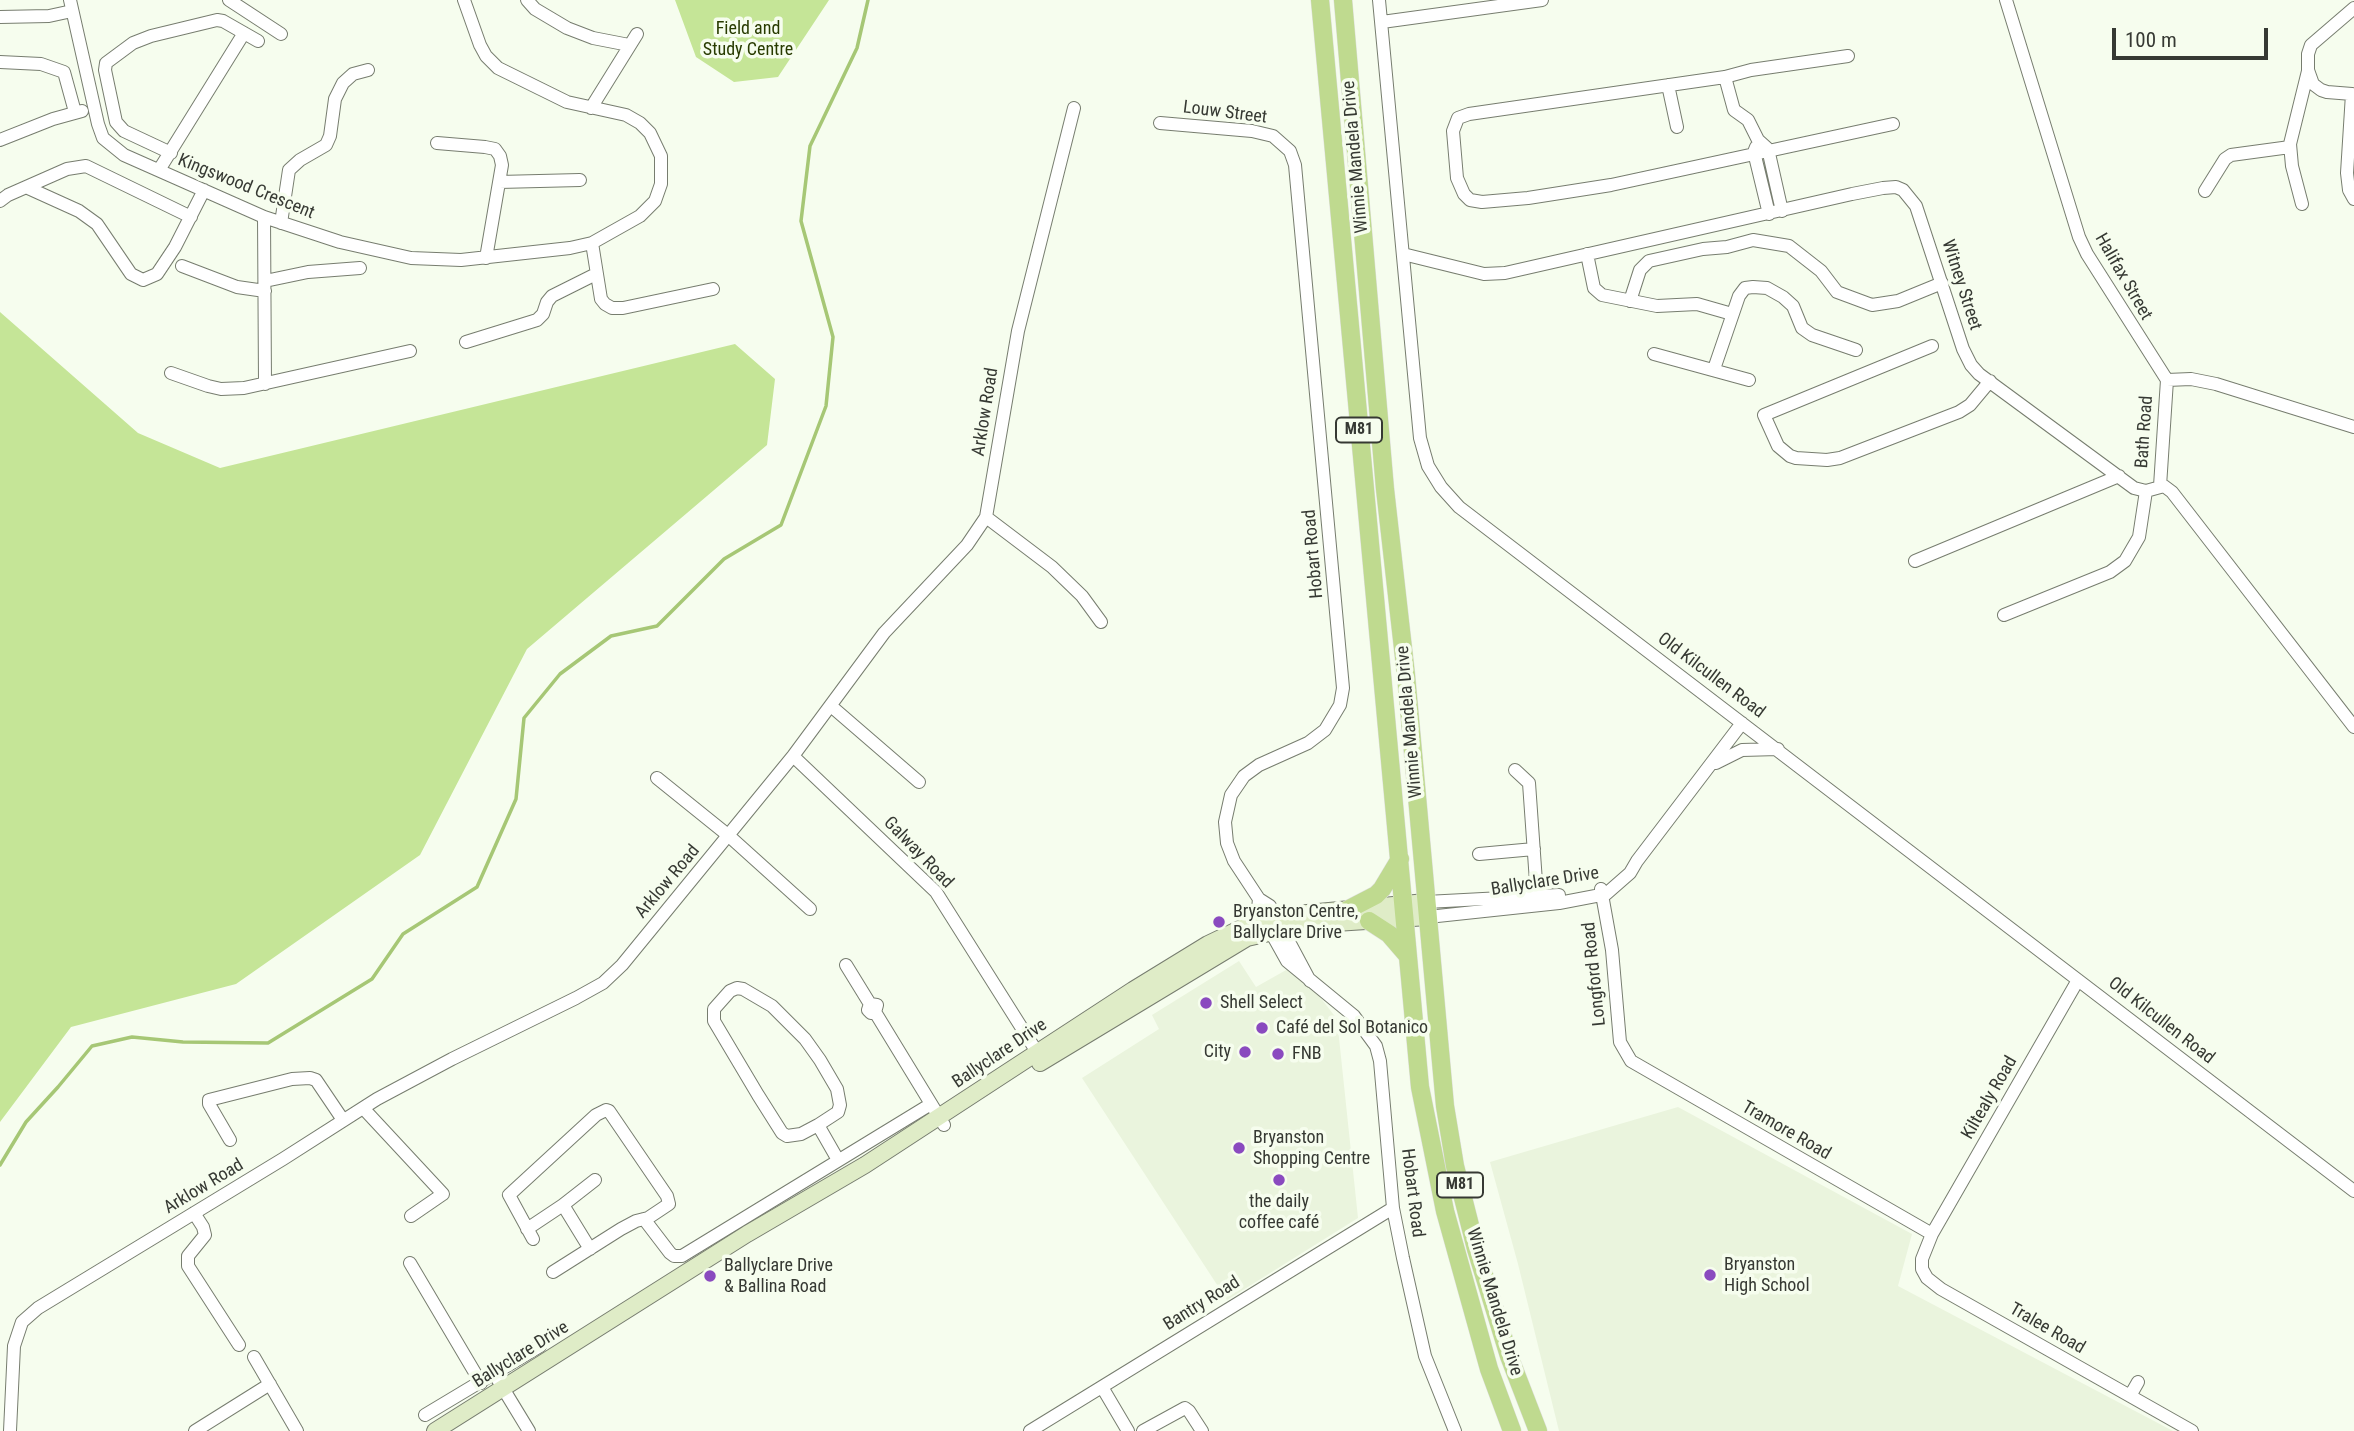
<!DOCTYPE html>
<html>
<head>
<meta charset="utf-8">
<style>
	body { margin:0 }
	#map { position:relative; width:2354px; height:1431px; overflow:hidden; background:#f6fdee; font-family:"Roboto Condensed",sans-serif }
	canvas { display:block }
	.scale { position:absolute; left:2112px; top:28px; width:156px; height:32px; box-sizing:border-box; border:4px solid #363933; border-top:0; padding-left:9px; font-size:21px; line-height:24px; white-space:nowrap; color:#363933; -webkit-text-stroke:5px #f6fdee; paint-order:stroke }
</style>
</head>
<body>
<div id="map">
<canvas width="2354" height="1431"></canvas>
<div class="scale">100 m</div>
</div>
<script>
const g = document.querySelector('canvas').getContext('2d');
g.lineJoin = 'round';
function paint(path, color) {
  g.fillStyle = color;
  g.fill(path, 'evenodd');
}
function shape(rows) {
  const path = new Path2D();
  for (const r of rows) {
    path.moveTo(r[0], r[1]);
    for (let i = 2; i < r.length; i += 2) path.lineTo(r[i], r[i + 1]);
  }
  return path;
}
function stroke(path, color, width, dash) {
  g.strokeStyle = color;
  g.lineWidth = width;
  g.lineCap = dash ? 'butt' : 'round';
  g.setLineDash(dash || []);
  g.stroke(path);
}
function drawText(font, color, halo, rows, align = 'center') {
  g.font = font + ' "Roboto Condensed",sans-serif';
  g.lineWidth = 7;
  g.setLineDash([]);
  g.textBaseline = 'middle';
  g.strokeStyle = halo;
  g.fillStyle = color;
  for (const [text, x, y, turn = 0] of rows) {
    g.save();
    g.translate(x, y);
    g.rotate((+turn || 0) * Math.PI / 180);
    g.textAlign = isNaN(turn) ? turn : align;
    if (halo) g.strokeText(text, 0, 0);
    g.fillText(text, 0, 0);
    g.restore();
  }
}
paint(shape([
	[1239,961,1256,987,1295,965,1337,1019,1358,1218,1227,1300,1082,1078,1159,1029,1152,1015],
	[1678,1107,1912,1234,1898,1286,2173,1431,1559,1431,1518,1264,1490,1162]
]), '#eaf4dd');
paint(shape([
	[675,0,829,0,778,77,734,82,696,57],
	[0,312,138,433,220,468,735,344,775,379,767,445,527,649,420,855,236,984,71,1027,0,1122]
]), '#c5e597');
stroke(shape([
	[0,1165,26,1122,58,1087,92,1046,132,1037,183,1042,268,1043,372,979,403,934,477,887,516,799,524,718,560,674,611,636,657,626,724,559,781,525,826,406,833,337,801,221,810,146,857,48,868,0]
]), '#a6c775', 3.5);
const street = shape([
	[70,0,98,124,103,138,124,155,264,217,340,242,411,258,461,260,570,248,592,243,640,216,655,201,661,184,661,156,650,133,640,123,626,115,567,102,498,68,486,56,480,45,464,0],
	[229,0,281,34],
	[527,0,535,9,567,28,593,38,629,45],
	[1379,0,1420,438,1428,466,1441,487,1459,507,2354,1191],
	[2006,0,2079,237,2087,254,2167,380,2191,379,2216,384,2354,427],
	[2354,8,2311,45,2308,54,2308,70,2313,84,2321,90,2327,92,2352,94,2347,173,2349,190,2354,199],
	[0,17,49,16,72,11],
	[1382,22,1542,0],
	[1848,56,1751,70,1725,77,1469,114,1458,118,1453,131,1457,178,1464,194,1470,200,1482,202,1528,198,1611,185,1893,124],
	[0,62,41,64,64,72,75,112],
	[1725,77,1734,110,1748,120,1758,140,1768,149,1782,211],
	[1668,85,1677,127],
	[591,108,637,34],
	[1160,123,1252,131,1273,136,1290,151,1295,165,1343,688,1340,705,1325,730,1308,743,1259,765,1244,776,1231,795,1225,822,1227,843,1234,861,1259,899,1270,906,1310,981],
	[0,140,53,119,82,111],
	[437,143,485,147,495,149,500,156,502,165,486,258],
	[1756,147,1754,152,1769,214],
	[171,153,124,131,116,122,105,70,106,63,133,43,151,36,217,20,223,21,258,41],
	[159,170,244,33],
	[499,182,580,180],
	[26,187,79,211,97,224,131,274,143,280,157,274,175,247,204,190],
	[2205,191,2225,159,2231,155,2290,147],
	[0,201,8,195,67,169,86,166,191,217],
	[2302,204,2292,166,2290,144,2308,71],
	[264,217,265,384],
	[281,223,289,170,300,160,326,145,330,136,335,99,343,83,353,74,368,70],
	[592,243,601,299,605,304,612,308,623,308,713,289],
	[1403,254,1484,274,1505,273,1852,194,1883,188,1896,187,1903,190,1916,206,1963,349,1971,365,1979,374,2134,488,2146,491,2164,486,2172,492,2354,727],
	[1587,254,1594,288,1602,295,1657,306,1697,304,1732,314],
	[182,266,237,287,265,291],
	[265,281,308,272,360,268],
	[1630,301,1640,270,1649,261,1703,249,1727,247,1753,240,1789,246,1821,271,1837,292,1872,305,1898,301,1942,283],
	[466,342,537,320,543,314,547,302,552,296,596,274],
	[1932,346,1764,415,1778,446,1790,456,1796,458,1827,460,1840,458,1959,412,1970,405,1990,381],
	[1654,354,1749,380],
	[1714,369,1739,296,1745,288,1753,287,1767,288,1783,297,1793,306,1802,328,1812,335,1856,350],
	[171,373,208,386,221,389,244,388,410,351],
	[2160,486,2167,380],
	[986,517,1052,567,1082,596,1101,622],
	[1915,561,2119,476],
	[2004,615,2110,572,2125,561,2139,537,2146,491],
	[831,706,919,782],
	[793,756,936,892,1042,1060],
	[1716,763,1742,750,1778,749],
	[1515,770,1529,783,1537,896],
	[657,778,729,836,810,909],
	[1479,854,1534,849],
	[1601,889,1612,950,1620,1042,1631,1061,1932,1234],
	[1259,899,1258,909,1287,961,1354,1016,1376,1046,1380,1061,1393,1208,1403,1258,1425,1356,1455,1431],
	[1426,902,1559,895],
	[1428,917,1559,903,1606,894,1630,873,1637,861,1742,723],
	[846,965,870,1004,868,1010,871,1013,875,1012,877,1005,870,1004],
	[2078,980,1932,1234,1922,1259,1922,1269,1927,1278,1941,1289,2192,1431],
	[875,1012,944,1125],
	[363,1108,443,1194,411,1216],
	[818,1125,838,1112,840,1105,837,1089,820,1060,805,1039,772,1006,743,989,737,988,730,991,714,1009,714,1021,758,1095,782,1133,787,1136,801,1134,818,1125,838,1160],
	[230,1140,209,1104,209,1100,292,1079,310,1078,316,1080,343,1120],
	[563,1205,595,1180],
	[194,1213,203,1227,205,1235,188,1256,188,1266,239,1345],
	[644,1219,670,1253,674,1256,682,1256,931,1104],
	[527,1229,563,1205,590,1249],
	[533,1239,509,1195,596,1115,606,1110,609,1111,667,1196,669,1204,648,1218,636,1221,621,1229,553,1272],
	[410,1263,481,1383],
	[254,1357,297,1431],
	[498,1380,529,1431],
	[1102,1387,1128,1431],
	[2130,1396,2138,1382],
	[425,1415,540,1346],
	[10,1431,14,1346,22,1322,38,1308,283,1159,377,1099,452,1059,576,998,603,983,622,965,793,756,884,633,967,545,986,517,1018,331,1074,108],
	[195,1431,270,1384],
	[1030,1431,1393,1208],
	[1143,1431,1185,1408,1189,1411,1202,1431]
]);
const secondary = shape([
	[1040,1063,1247,938,1304,925,1428,917],
	[435,1431,747,1234,865,1165,1133,990,1208,944,1252,923,1275,916,1426,902]
]);
const primary = shape([
	[1320,0,1420,1087,1445,1211,1489,1369,1512,1431],
	[1343,0,1385,489,1406,675,1445,1106,1455,1166,1476,1249,1509,1356,1538,1431],
	[1349,909,1376,895,1382,889,1400,859],
	[1369,921,1389,934,1408,956]
]);
stroke(street, '#777d6f', 14);
stroke(secondary, '#777d6f', 18);
stroke(primary, '#dfdfde', 19);
stroke(street, '#fff', 12);
stroke(secondary, '#dfecc7', 16);
stroke(primary, '#bfda8f', 18);
for (const [x, y, r, color] of [
	[1219,922,7,"#8a4abf"],
	[1206,1003,7,"#8a4abf"],
	[1262,1028,7,"#8a4abf"],
	[1245,1052,7,"#8a4abf"],
	[1278,1054,7,"#8a4abf"],
	[1239,1148,7,"#8a4abf"],
	[1279,1180,7,"#8a4abf"],
	[1710,1275,7,"#8a4abf"],
	[710,1276,7,"#8a4abf"]
]) {
  const dot = new Path2D();
  dot.arc(x, y, r, 0, 2 * Math.PI);
  g.fillStyle = color;
  g.fill(dot);
  stroke(dot, '#f6fdee', 2.5);
}
for (const [x, y, w] of [
	[1359,430,46],
	[1460,1185,46]
]) {
  const box = new Path2D();
  box.roundRect(x - w / 2, y - 12.5, w, 25, 5);
  g.fillStyle = '#f6fdee';
  g.fill(box);
  stroke(box, '#363933', 2);
}
drawText('bold 16px', '#363933', null, [
	["M81",1359,430],
	["M81",1460,1185]
]);
drawText('18px', '#283b00', '#f6fdee', [
	["Field and",748,29],
	["Study Centre",748,50]
]);
drawText('18px', '#363933', '#f6fdee', [
	["Louw Street",1225,113,7],
	["Winnie Mandela Drive",1356,157,-95],
	["Kingswood Crescent",246,187,22],
	["Halifax Street",2123,277,60],
	["Witney Street",1961,285,72],
	["Arklow Road",986,412,-81],
	["Bath Road",2145,432,-86],
	["Hobart Road",1314,554,-95],
	["Old Kilcullen Road",1711,676,37],
	["Winnie Mandela Drive",1410,722,-95],
	["Galway Road",918,853,46],
	["Arklow Road",668,882,-50],
	["Ballyclare Drive",1545,882,-9],
	["Longford Road",1595,974,-96],
	["Old Kilcullen Road",2161,1021,38],
	["Ballyclare Drive",1000,1054,-34],
	["Kiltealy Road",1990,1098,-60],
	["Tramore Road",1786,1131,30],
	["Arklow Road",204,1187,-31],
	["Hobart Road",1412,1193,83],
	["Winnie Mandela Drive",1494,1302,73],
	["Bantry Road",1202,1304,-32],
	["Tralee Road",2047,1329,30],
	["Ballyclare Drive",521,1355,-32]
]);
drawText('18px', '#363933', '#f6fdee', [
	["Bryanston Centre,",1233,912],
	["Ballyclare Drive",1233,933],
	["Shell Select",1220,1003],
	["Café del Sol Botanico",1276,1028],
	["City",1231,1052,"right"],
	["FNB",1292,1054],
	["Bryanston",1253,1138],
	["Shopping Centre",1253,1159],
	["the daily",1279,1202,"center"],
	["coffee café",1279,1223,"center"],
	["Bryanston",1724,1265],
	["High School",1724,1286],
	["Ballyclare Drive",724,1266],
	["& Ballina Road",724,1287]
], 'left');
</script>
</body>
</html>
